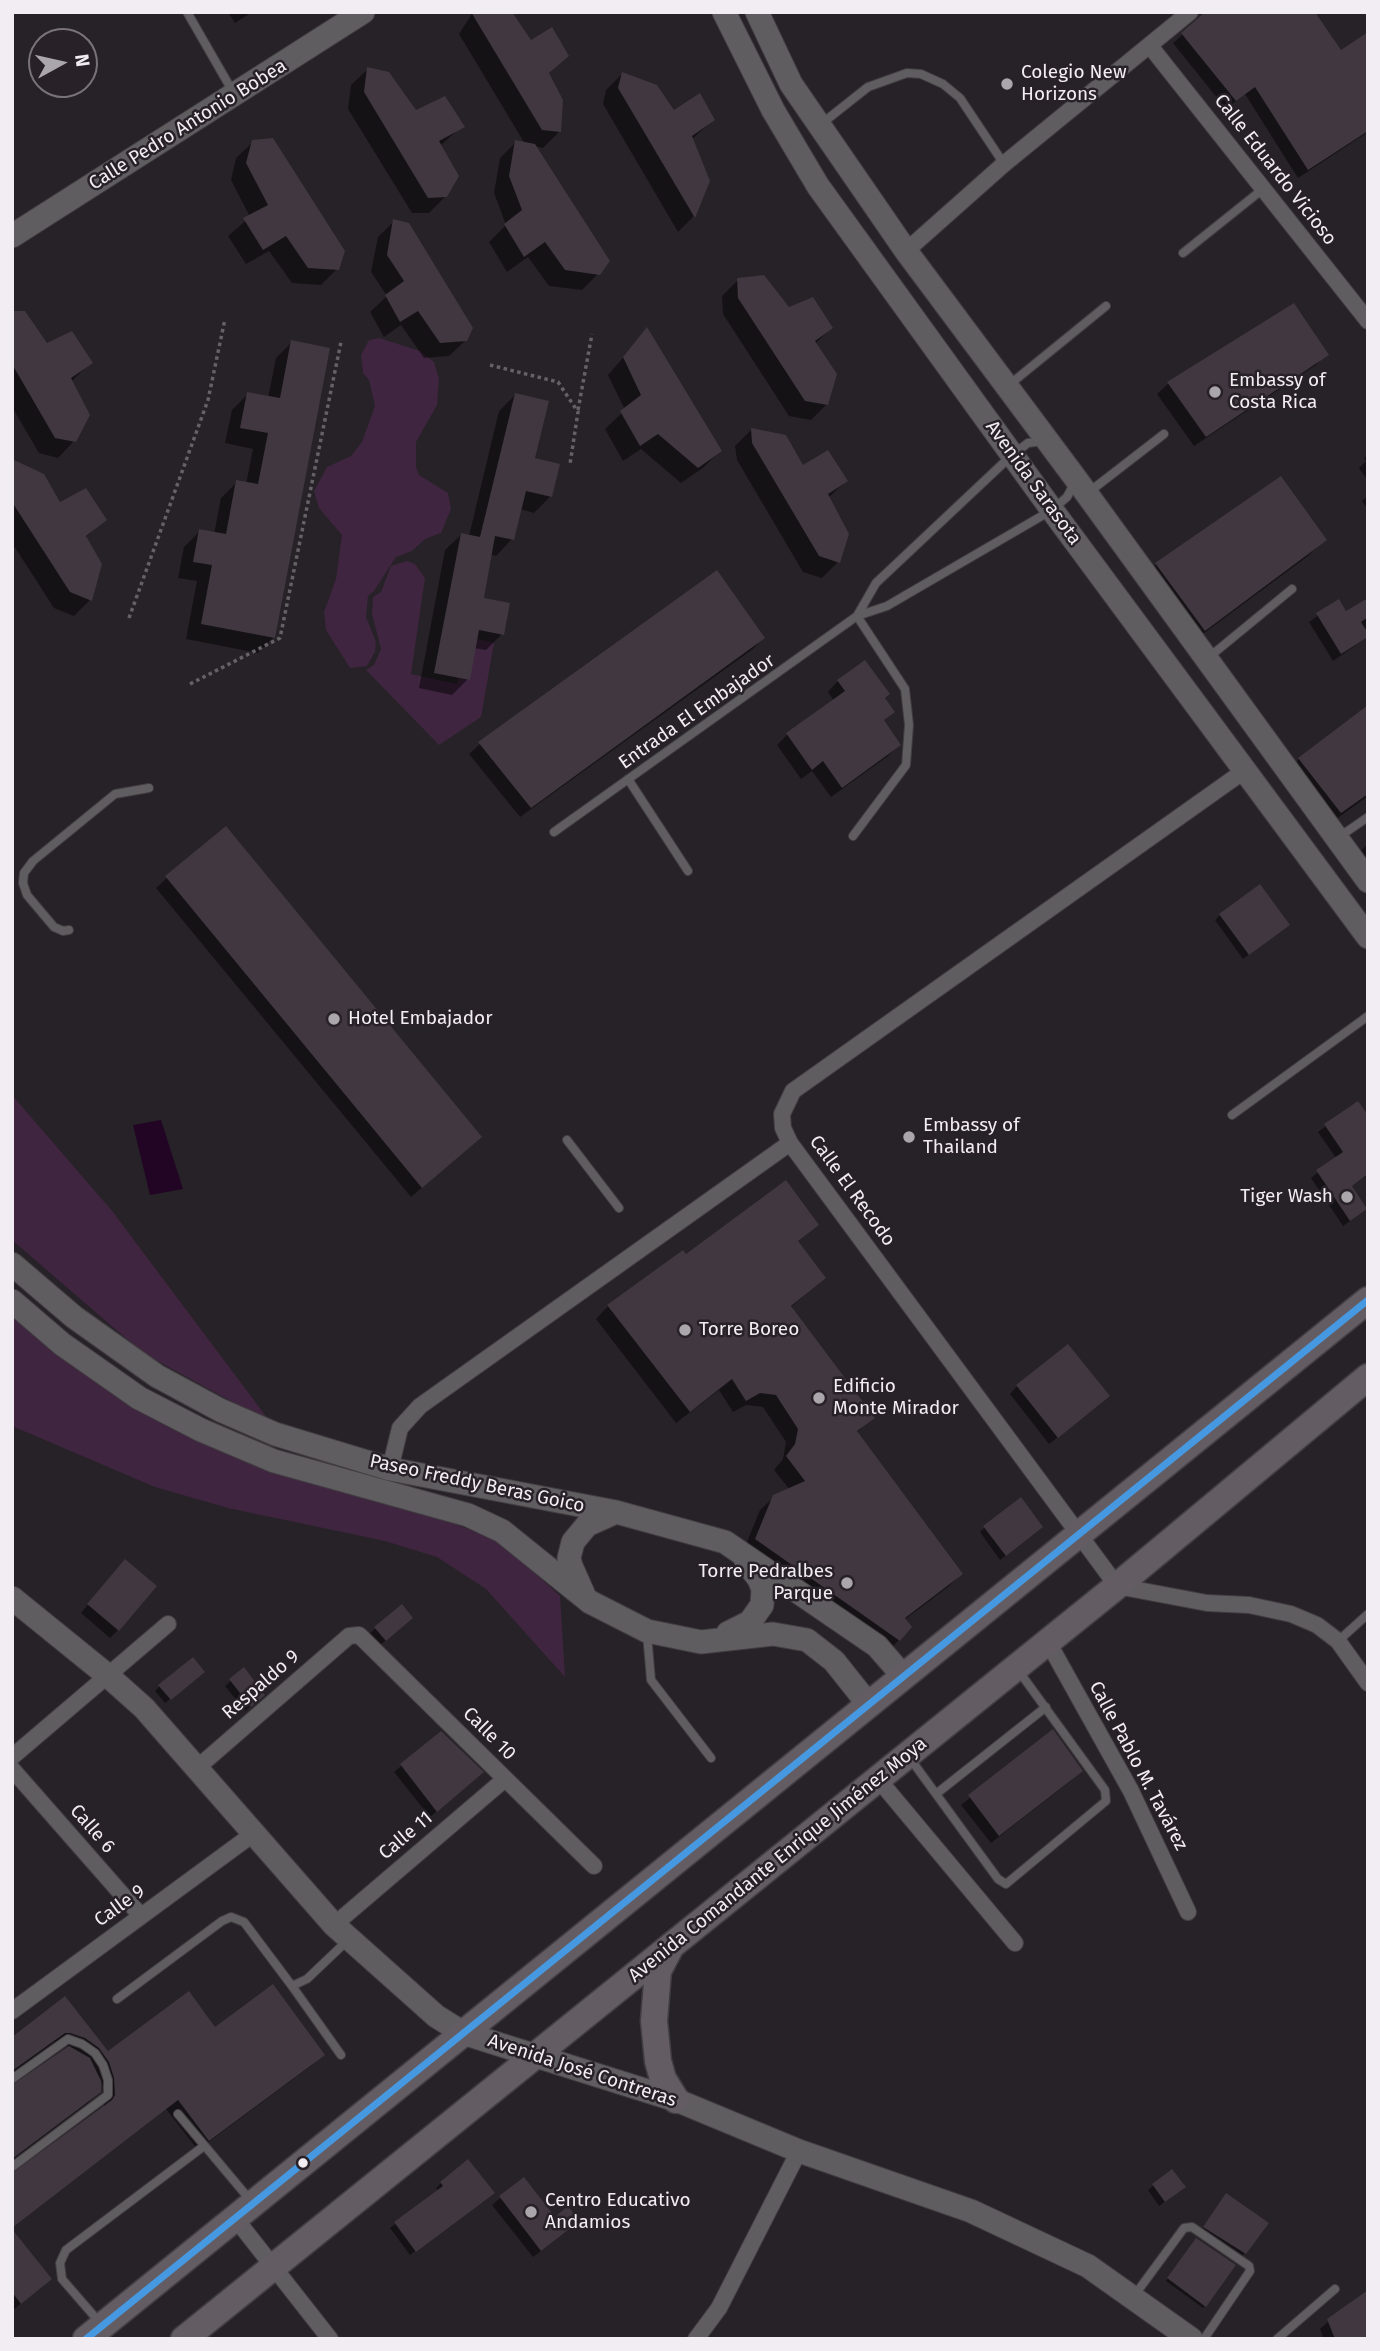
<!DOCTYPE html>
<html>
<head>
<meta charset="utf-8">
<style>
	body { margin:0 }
	#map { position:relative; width:1380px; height:2351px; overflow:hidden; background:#272227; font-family:"Fira Sans",sans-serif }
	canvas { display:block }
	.frame { position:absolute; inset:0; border:14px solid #f2edf2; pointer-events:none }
	.north { position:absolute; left:28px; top:28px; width:70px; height:70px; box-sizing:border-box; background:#282128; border:2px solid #797379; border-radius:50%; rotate:82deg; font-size:19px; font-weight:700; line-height:28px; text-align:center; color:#f2edf2 }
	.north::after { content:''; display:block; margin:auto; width:24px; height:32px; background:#aba6ab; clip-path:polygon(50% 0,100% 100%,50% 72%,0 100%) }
</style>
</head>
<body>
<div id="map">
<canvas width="1380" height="2351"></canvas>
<div class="frame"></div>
<div class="north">N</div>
</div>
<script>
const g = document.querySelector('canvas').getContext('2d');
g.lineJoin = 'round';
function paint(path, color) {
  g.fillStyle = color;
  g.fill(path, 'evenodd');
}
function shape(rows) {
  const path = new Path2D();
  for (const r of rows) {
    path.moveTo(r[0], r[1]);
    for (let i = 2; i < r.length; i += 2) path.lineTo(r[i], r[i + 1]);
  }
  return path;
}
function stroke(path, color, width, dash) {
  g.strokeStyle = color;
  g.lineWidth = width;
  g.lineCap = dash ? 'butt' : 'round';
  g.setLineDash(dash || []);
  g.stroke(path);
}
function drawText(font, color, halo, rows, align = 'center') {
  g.font = font + ' "Fira Sans",sans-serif';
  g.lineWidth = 5;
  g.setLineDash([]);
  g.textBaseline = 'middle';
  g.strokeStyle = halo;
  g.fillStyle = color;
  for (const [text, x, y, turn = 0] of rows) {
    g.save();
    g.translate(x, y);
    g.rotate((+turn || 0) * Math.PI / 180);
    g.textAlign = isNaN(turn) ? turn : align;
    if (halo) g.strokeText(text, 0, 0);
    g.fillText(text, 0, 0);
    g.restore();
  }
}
paint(shape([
	[379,338,420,351,434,362,439,379,437,405,416,442,416,467,419,475,448,493,451,509,441,533,425,539,412,551,396,557,374,591,368,596,366,617,376,642,375,652,367,666,350,668,326,630,324,612,336,579,342,535,319,508,314,491,327,467,351,456,362,442,375,406,369,380,363,373,361,355,369,340],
	[407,561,415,564,425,578,411,674,457,684,466,636,494,643,481,717,439,745,366,670,374,665,381,649,372,614,373,597,381,592,391,566],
	[12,1095,113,1212,271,1423,143,1353,12,1240],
	[12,1314,268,1467,455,1524,501,1542,560,1596,565,1677,486,1589,437,1557,385,1541,228,1508,155,1487,12,1426]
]), '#3f2540');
paint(shape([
	[161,1120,183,1189,150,1195,133,1125]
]), '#220524');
paint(shape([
	[228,12,252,12,235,23],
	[473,12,531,43,566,56,548,74,559,132,543,148,534,146,598,274,582,290,549,286,528,257,507,272,489,242,506,225,494,193,500,158,516,142,525,144,459,34],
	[1208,12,1340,52,1368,41,1368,132,1298,178,1245,94,1226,109,1173,43],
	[368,69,416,113,462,126,440,146,446,196,429,213,412,213,348,109,351,85],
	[622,74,673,113,713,120,691,140,708,181,693,217,678,232,603,104,606,90],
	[253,142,337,269,321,285,292,283,269,251,246,264,228,236,250,217,231,180,236,158],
	[394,221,466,340,449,356,424,358,401,325,384,337,370,312,387,296,371,272,378,237],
	[738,280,789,309,831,328,815,344,827,404,811,420,789,416,723,314,722,296],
	[1294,305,1326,354,1316,365,1194,446,1157,394,1168,384],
	[12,313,47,345,90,363,71,382,74,441,58,458,39,453,12,407],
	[647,330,720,451,704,467,681,483,641,449,623,461,605,429,625,410,608,375],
	[292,342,274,637,258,653,186,639,197,581,178,578,184,547,200,531,214,534,221,498,237,482,246,484,253,449,225,443,232,410,248,394,268,398,276,358],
	[515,395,533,459,550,497,534,513,520,509,512,539,496,556,490,554,482,599,502,634,486,650,474,648,468,679,452,695,419,688,445,550,462,534,469,536,499,411],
	[751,430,803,467,846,481,828,498,838,562,822,578,803,572,737,460,735,446],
	[1368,454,1368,481,1359,468,1366,461,1364,458],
	[12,467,60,504,105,519,85,538,90,600,74,616,54,608,12,543],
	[1368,496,1368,510,1362,501],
	[1324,540,1308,556,1188,645,1140,580,1156,564],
	[1368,600,1368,637,1333,661,1309,622,1338,601,1346,614],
	[763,638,753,649,520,817,469,754,480,744],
	[838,681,883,699,893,712,883,721,899,745,888,756,831,797,812,771,801,779,777,745,787,735,834,701,828,692],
	[1368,707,1368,796,1324,828,1284,775,1299,759],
	[1368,844,1368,887,1350,861],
	[167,878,480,1137,411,1197,156,888],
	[1220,915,1282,930,1243,959,1215,920],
	[1357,1103,1368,1118,1368,1175,1350,1187,1358,1215,1343,1226,1311,1178,1336,1158,1318,1132],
	[816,1225,797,1242,824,1278,790,1308,873,1417,856,1433,961,1574,948,1587,904,1620,899,1640,886,1653,743,1552,760,1510,774,1497,790,1490,774,1470,783,1459,786,1442,763,1407,746,1405,733,1412,719,1390,676,1423,596,1319,608,1306,686,1256],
	[1017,1386,1100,1404,1049,1444,1010,1394],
	[985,1527,1036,1532,1000,1560,980,1532],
	[117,1569,118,1630,110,1638,81,1613],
	[402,1607,406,1623,380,1645,370,1633],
	[244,1670,258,1699,245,1711,225,1686],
	[197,1677,165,1703,155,1691,160,1686],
	[1053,1732,1073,1779,991,1843,961,1805],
	[441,1733,475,1779,430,1817,394,1772],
	[65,1998,108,2054,322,2055,312,2065,198,2150,166,2109,12,2228,12,2174,104,2108,104,2089,100,2077,100,2091,89,2102,12,2160,12,2086,16,2087,71,2047,55,2042,12,2073,12,2039],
	[1172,2171,1178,2192,1159,2206,1148,2190],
	[523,2179,554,2220,570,2229,533,2257,492,2205],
	[441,2183,488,2198,410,2255,390,2228,439,2191,436,2188],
	[1227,2195,1245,2253,1237,2261,1197,2235],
	[12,2231,50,2279,12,2311],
	[1194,2242,1205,2306,1203,2308,1166,2281],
	[1329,2321,1368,2339,1324,2339,1320,2329]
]), '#0007');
paint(shape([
	[471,12,512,12,531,40,552,27,569,56,549,73,563,100,561,132,542,130],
	[1205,12,1315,12,1341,50,1368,32,1368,131,1308,170,1255,87,1236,101,1181,33],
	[367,67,389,72,416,110,445,96,465,127,439,141,459,176,447,197,428,198,364,92],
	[622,72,657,85,674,110,700,93,715,120,692,136,710,181,695,218,618,88],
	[273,138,345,251,339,270,308,268,286,236,263,250,243,218,268,205,246,163,252,140],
	[515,140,535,144,610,261,600,275,565,270,545,242,524,257,504,224,522,210,509,176],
	[393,219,409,223,473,328,467,341,440,343,418,311,400,322,385,295,404,281,387,255],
	[764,275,789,307,813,297,833,328,815,341,837,374,828,405,805,401,738,298,737,278],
	[1294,303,1329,355,1206,437,1167,382],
	[12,311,25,311,47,343,72,331,93,363,71,378,90,415,76,442,55,438,12,364],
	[647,327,722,451,698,468,658,434,640,446,620,411,641,395,623,357],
	[291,340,330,348,275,638,201,624,212,565,193,562,199,529,226,534,236,480,258,484,268,433,240,428,247,392,280,398],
	[515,393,549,401,535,458,560,464,552,497,526,491,514,540,495,536,484,598,510,603,504,635,479,630,470,680,434,673,461,533,480,537],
	[751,428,786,435,803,465,828,450,848,481,828,494,849,534,840,563,819,556,752,443],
	[12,459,44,474,60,502,86,488,107,520,86,536,102,564,92,601,70,592,12,502],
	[1281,476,1327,540,1205,631,1155,563],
	[717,570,765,638,531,808,478,742],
	[1368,598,1368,617,1361,622,1368,633,1368,637,1341,654,1316,613,1339,599,1346,611],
	[865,660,890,694,885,698,895,712,884,720,901,745,842,788,823,761,812,770,786,733,845,691,837,680],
	[1368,705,1368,794,1341,813,1298,758],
	[226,826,482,1137,422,1188,165,876],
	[1260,884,1290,925,1249,955,1219,914],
	[1358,1101,1368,1115,1368,1174,1352,1186,1367,1209,1350,1221,1316,1170,1343,1152,1324,1124],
	[786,1180,819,1225,798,1241,826,1278,791,1306,875,1418,857,1431,963,1574,905,1618,912,1627,900,1641,755,1539,773,1495,805,1481,786,1456,795,1444,798,1429,776,1395,760,1393,746,1401,732,1379,690,1412,607,1305,683,1250,686,1254],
	[1068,1344,1110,1396,1058,1438,1016,1385],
	[1021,1497,1043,1527,1006,1556,983,1526],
	[125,1559,157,1586,119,1631,87,1604],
	[402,1604,413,1618,386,1641,374,1627],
	[193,1657,205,1672,171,1700,158,1685],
	[244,1667,265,1695,251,1707,229,1679],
	[1053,1729,1083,1771,999,1836,968,1795],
	[441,1731,484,1772,437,1812,400,1764],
	[273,1984,325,2055,209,2141,178,2100,12,2228,12,2173,112,2100,115,2095,114,2078,109,2062,99,2048,85,2038,70,2033,65,2033,12,2071,12,2037,65,1996,108,2051,189,1991,215,2027],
	[69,2046,90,2058,101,2081,101,2092,12,2159,12,2085],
	[468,2159,495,2193,416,2252,394,2222,443,2186,440,2182],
	[1172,2169,1186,2187,1165,2202,1152,2184],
	[524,2177,555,2217,568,2206,580,2221,541,2251,499,2196],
	[1226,2193,1269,2223,1246,2254,1203,2227],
	[12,2229,52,2279,21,2304,12,2292],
	[1196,2238,1236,2265,1206,2307,1167,2278],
	[1368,2290,1368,2339,1335,2339,1327,2319]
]), '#403741');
const lane = shape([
	[187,12,233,92],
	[820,125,868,87,907,73,921,74,943,84,960,98,1004,164],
	[1183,253,1263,189],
	[1009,385,1106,306],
	[1089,492,1164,434],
	[857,616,876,583,1012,455,1028,443,1044,441],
	[1208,658,1292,589],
	[628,779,688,871],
	[554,832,857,616,887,606,1052,510,1067,497,1075,482],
	[853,836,906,765,909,725,905,689,857,616],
	[1339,837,1368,817],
	[69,930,63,931,54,927,27,895,23,883,24,873,33,861,115,794,149,788],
	[1232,1115,1368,1016],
	[567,1140,619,1208],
	[647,1634,651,1680,711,1758],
	[1338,1641,1368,1614],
	[909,1757,998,1879,1006,1884,1106,1801,1105,1790,1018,1670],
	[936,1794,1046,1707],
	[292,1986,341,2055],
	[117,1999,222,1921,231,1917,244,1922,292,1986,307,1979,349,1939],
	[12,2079,68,2039,82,2044,95,2053,103,2065,108,2080,108,2095,12,2167],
	[178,2114,251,2201],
	[1134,2296,1184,2228,1192,2227,1249,2266,1250,2271,1204,2339],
	[101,2324,62,2279,60,2263,66,2250,204,2146],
	[1277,2339,1335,2289]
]);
const street = shape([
	[1150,46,1368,321],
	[906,251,1004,164,1190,12],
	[1244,771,793,1091,782,1114,783,1128,790,1143,1117,1586,1207,1603,1249,1605,1291,1614,1317,1625,1338,1641,1368,1683],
	[390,1469,400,1428,420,1406,790,1143],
	[1048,1642,1131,1791,1188,1912],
	[12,1757,168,1624],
	[197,1768,349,1636,359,1635,594,1866],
	[12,1769,141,1916],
	[878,1779,1015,1943],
	[334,1925,505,1779],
	[12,2011,253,1834],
	[235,2218,330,2339],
	[696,2339,719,2308,799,2151]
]);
const secondary = shape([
	[724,12,773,110,818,186,1052,510,1368,937],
	[757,12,791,84,906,251,1076,479,1368,881],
	[12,236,363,12],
	[12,1264,74,1317,157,1376,220,1410,275,1434,390,1469,616,1512,725,1542,877,1646,904,1677],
	[12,1301,62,1344,139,1398,201,1430,274,1461,468,1515,502,1531,590,1602,647,1631,701,1642,773,1634,807,1640,834,1661,869,1705],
	[583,1593,571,1566,569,1558,573,1542,587,1525,616,1512],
	[12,1598,107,1675,144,1708,334,1925,436,2016,463,2033,676,2100,799,2151,971,2211,1088,2266,1191,2339],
	[728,1633,750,1622,762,1605,763,1589,759,1579,746,1562]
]);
const primary = shape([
	[670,1948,658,1971,654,2021,658,2061,663,2079,676,2100],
	[86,2339,1368,1300],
	[184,2339,1117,1586,1368,1377]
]);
stroke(lane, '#413d41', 10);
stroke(street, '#413d41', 18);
stroke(secondary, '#413d41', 25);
stroke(primary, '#413d41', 29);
stroke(shape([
	[490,365,558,382,578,412,570,464],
	[578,410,592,334],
	[129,618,208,400,225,319],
	[190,684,280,638,341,342]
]), '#656265', 3.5, [3.5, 3.5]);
stroke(lane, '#5f5d5f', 8);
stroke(street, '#5f5d5f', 16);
stroke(secondary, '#5f5d5f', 23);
stroke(primary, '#635d63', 26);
stroke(shape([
	[86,2339,1368,1300]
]), '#4699e1', 7);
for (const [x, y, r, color] of [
	[1007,84,7,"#aba6ab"],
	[1215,392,7,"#aba6ab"],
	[334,1019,7,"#aba6ab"],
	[909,1137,7,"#aba6ab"],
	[1347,1197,7,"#aba6ab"],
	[685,1330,7,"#aba6ab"],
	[819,1398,7,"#aba6ab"],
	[847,1583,7,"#aba6ab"],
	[303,2163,6,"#f2edf2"],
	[531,2212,7,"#aba6ab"]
]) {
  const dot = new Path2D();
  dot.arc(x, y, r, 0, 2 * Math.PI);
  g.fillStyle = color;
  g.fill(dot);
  stroke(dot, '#282128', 2.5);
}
drawText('19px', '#f2edf2', '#282128', [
	["Colegio New",1021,73],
	["Horizons",1021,95],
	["Embassy of",1229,381],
	["Costa Rica",1229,403],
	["Hotel Embajador",348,1019],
	["Embassy of",923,1126],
	["Thailand",923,1148],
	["Tiger Wash",1333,1197,"right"],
	["Torre Boreo",699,1330],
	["Edificio",833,1387],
	["Monte Mirador",833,1409],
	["Torre Pedralbes",833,1572,"right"],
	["Parque",833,1594,"right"],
	["Centro Educativo",545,2201],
	["Andamios",545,2223]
], 'left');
drawText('19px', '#f2edf2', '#282128', [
	["Calle Pedro Antonio Bobea",188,125,-32],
	["Calle Eduardo Vicioso",1275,170,52],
	["Avenida Sarasota",1033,483,54],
	["Entrada El Embajador",697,712,-35],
	["Calle El Recodo",852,1191,54],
	["Paseo Freddy Beras Goico",477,1484,12],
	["Respaldo 9",261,1685,-41],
	["Calle 10",489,1734,45],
	["Calle Pablo M. Tavárez",1138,1766,62],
	["Calle 6",92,1829,49],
	["Calle 11",406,1836,-40],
	["Avenida Comandante Enrique Jiménez Moya",778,1860,-39],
	["Calle 9",120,1906,-36],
	["Avenida José Contreras",582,2071,18]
]);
</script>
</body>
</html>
